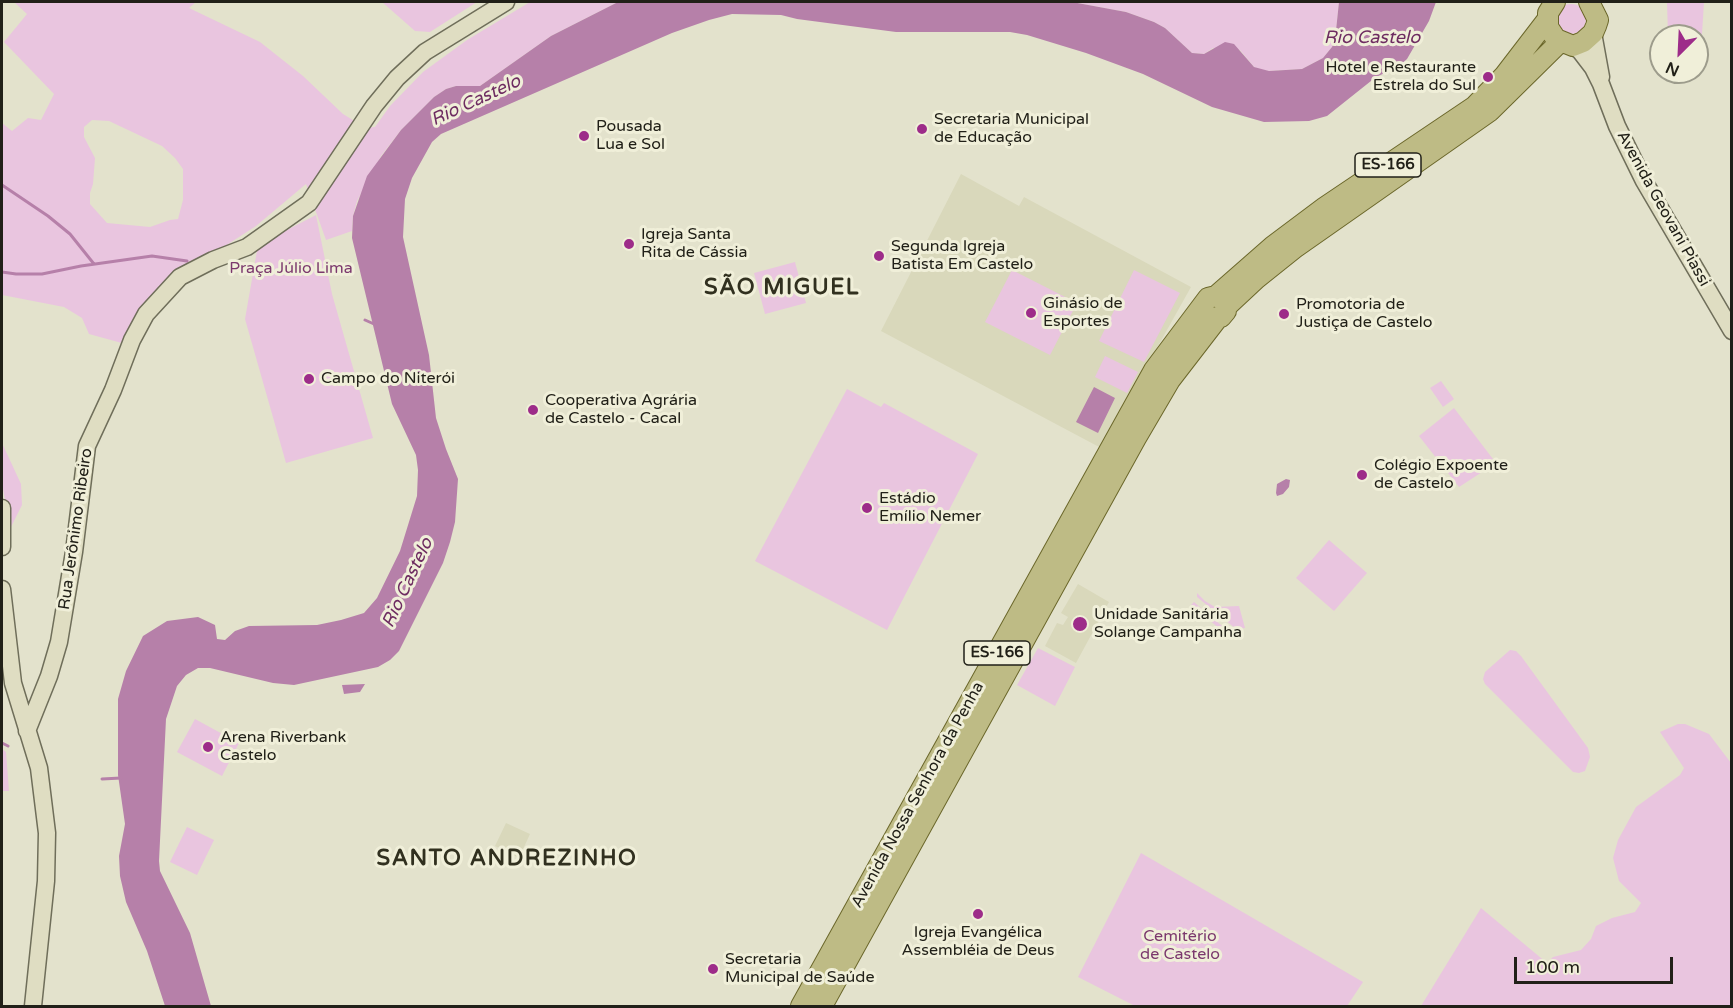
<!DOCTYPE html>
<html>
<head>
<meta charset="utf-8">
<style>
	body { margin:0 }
	#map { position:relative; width:1733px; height:1008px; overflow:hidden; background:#e3e2cc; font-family:"Varela Round",sans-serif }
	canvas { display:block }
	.frame { position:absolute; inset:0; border:3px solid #212018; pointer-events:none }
	.north { position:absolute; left:1649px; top:24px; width:60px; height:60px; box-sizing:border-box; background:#f0efd9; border:2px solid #9d9c8c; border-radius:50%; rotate:204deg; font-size:16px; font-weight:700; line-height:24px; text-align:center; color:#212018 }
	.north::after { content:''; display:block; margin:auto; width:21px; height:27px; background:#9d2c89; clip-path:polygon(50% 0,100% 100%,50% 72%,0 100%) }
	.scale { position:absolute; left:1514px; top:957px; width:159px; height:27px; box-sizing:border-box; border:3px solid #212018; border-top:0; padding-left:8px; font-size:18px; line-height:21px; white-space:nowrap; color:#212018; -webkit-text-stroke:4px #f0efd9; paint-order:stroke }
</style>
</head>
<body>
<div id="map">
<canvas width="1733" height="1008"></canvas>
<div class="frame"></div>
<div class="north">N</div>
<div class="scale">100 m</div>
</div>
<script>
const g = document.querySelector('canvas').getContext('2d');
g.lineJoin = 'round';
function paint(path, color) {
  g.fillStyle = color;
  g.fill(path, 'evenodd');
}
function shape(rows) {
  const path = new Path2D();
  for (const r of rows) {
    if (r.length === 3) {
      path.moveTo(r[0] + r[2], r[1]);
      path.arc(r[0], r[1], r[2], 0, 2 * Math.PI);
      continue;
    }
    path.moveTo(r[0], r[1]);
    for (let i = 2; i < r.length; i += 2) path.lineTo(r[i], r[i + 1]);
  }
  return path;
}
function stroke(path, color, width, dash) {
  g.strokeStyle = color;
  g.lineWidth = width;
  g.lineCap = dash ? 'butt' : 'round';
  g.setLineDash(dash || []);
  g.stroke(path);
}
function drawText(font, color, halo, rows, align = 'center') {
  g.font = font + ' "Varela Round",sans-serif';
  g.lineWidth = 6;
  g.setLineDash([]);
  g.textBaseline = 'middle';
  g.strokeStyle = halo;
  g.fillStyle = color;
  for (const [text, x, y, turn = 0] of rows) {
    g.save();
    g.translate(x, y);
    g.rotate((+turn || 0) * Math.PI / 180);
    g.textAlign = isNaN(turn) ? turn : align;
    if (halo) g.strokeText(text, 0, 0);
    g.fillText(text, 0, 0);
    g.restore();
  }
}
paint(shape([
	[961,174,1019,206,1024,197,1191,287,1101,448,881,331],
	[1078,584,1109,602,1076,663,1045,646,1057,623,1063,625,1068,617,1061,613],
	[506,823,530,834,519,858,495,846]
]), '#d9d8bb');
paint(shape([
	[14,2,196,2,189,8,260,42,303,76,343,114,366,128,375,127,390,106,423,72,467,40,530,2,618,2,551,36,480,86,456,86,446,89,434,97,401,130,381,156,357,201,353,216,352,231,326,240,306,184,256,226,205,259,156,299,129,345,89,334,82,318,64,307,2,295,2,123,12,131,28,118,41,120,54,94,4,42,27,14],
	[92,120,109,121,162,146,175,158,183,169,183,200,178,219,170,220,150,227,107,223,90,204,90,193,93,184,95,158,84,137,84,127],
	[382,2,477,2,430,32,415,31],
	[1072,2,1339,2,1335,40,1332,47,1323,58,1302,69,1269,71,1260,70,1254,67,1240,50,1213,48,1204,54,1192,53,1165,28,1154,22,1126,12],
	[1667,2,1704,2,1702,34,1697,41,1697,36,1668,36],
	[1571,19,15],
	[316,215,332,294,373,438,286,463,245,319,258,245],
	[795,262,806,303,765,314,754,273],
	[1012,270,1077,303,1050,355,985,322],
	[1134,270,1180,293,1144,362,1099,341],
	[1105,356,1138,372,1127,393,1095,377],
	[1441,381,1454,399,1443,407,1430,388],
	[847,389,881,407,884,403,978,454,887,630,755,561],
	[1454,408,1496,463,1459,487,1419,436],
	[2,443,21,484,22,505,10,529,2,483],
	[1329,540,1367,573,1334,611,1296,578],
	[1197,593,1205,601,1215,607,1239,606,1245,628,1236,629,1197,597],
	[1194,602,1235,637,1232,639,1191,605],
	[1038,648,1075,667,1055,706,1017,685],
	[1510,650,1516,651,1521,656,1588,748,1590,757,1585,771,1579,773,1573,772,1485,684,1483,679,1485,672],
	[195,719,239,743,222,776,177,752],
	[1678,724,1685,724,1709,734,1731,763,1731,1006,1421,1006,1481,908,1547,963,1553,957,1581,950,1591,939,1596,926,1612,918,1635,912,1641,903,1619,881,1613,858,1618,840,1636,807,1680,775,1684,768,1660,732],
	[2,749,6,752,9,791,2,791],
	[187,827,214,840,197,875,170,862],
	[1141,853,1363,982,1347,1006,1135,1006,1078,977]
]), '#e9c5df');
paint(shape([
	[618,2,1072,2,1126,12,1154,22,1165,28,1192,53,1204,54,1225,42,1234,44,1254,67,1269,71,1302,69,1323,58,1332,47,1335,40,1339,2,1436,2,1429,21,1407,59,1398,67,1376,77,1327,116,1309,121,1264,122,1212,107,1143,74,1086,53,1027,35,1010,32,896,32,797,19,781,15,732,14,709,20,672,33,441,134,432,142,412,178,405,199,403,237,429,355,436,418,446,449,458,479,455,522,450,542,443,563,399,651,390,660,378,667,294,685,273,683,210,668,198,668,186,675,177,686,166,719,159,861,160,871,190,933,211,1006,165,1006,147,951,126,902,120,876,119,856,125,824,118,775,118,699,126,671,143,636,167,621,198,617,215,625,217,639,225,640,235,631,249,626,317,625,341,620,364,613,377,598,400,551,417,496,418,470,416,455,392,404,352,238,353,216,367,176,401,130,434,97,446,89,456,86,480,86,551,36],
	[1094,387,1115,398,1098,433,1076,422],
	[1286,479,1290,480,1289,487,1283,494,1277,496,1276,493,1277,484],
	[365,684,360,692,344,694,342,685]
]), '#b680a9');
stroke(shape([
	[2,185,48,216,70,234,94,264],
	[2,272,16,274,42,274,81,266,152,256,187,261],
	[365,320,374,324],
	[2,743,8,746],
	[102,779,121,778]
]), '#b680a9', 3);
const secondary = shape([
	[1593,33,1601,77],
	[1573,46,1580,51,1593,68,1601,84,1617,126,1644,181,1732,331],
	[2,508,2,547],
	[2,589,13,683,39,768,47,833,46,881,33,1006],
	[27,731,49,676,59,642,74,552,87,446,113,390,132,340,146,314,180,277,213,260,247,247,309,203,374,106,397,78,425,52,506,2]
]);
const primary = shape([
	[1555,2,1548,13,1548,27,1556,39,1573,46,1583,42,1593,33,1596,26,1598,20,1589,2],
	[1216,296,1273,246,1325,207,1475,106,1504,76,1547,20],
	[1226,307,1223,300,1216,296,1208,298,1202,306,1204,314,1210,318,1221,317,1226,311,1226,307,1256,279,1296,247,1490,111,1560,42],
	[801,1006,1154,370,1202,306],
	[822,1006,1136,438,1170,380,1217,319]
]);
stroke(secondary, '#6f6e5a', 19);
stroke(primary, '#6b672a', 22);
stroke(secondary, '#dfddc2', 16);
stroke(primary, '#bebb85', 20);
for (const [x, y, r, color] of [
	[1488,77,6,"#9d2c89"],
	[922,129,6,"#9d2c89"],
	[584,136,6,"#9d2c89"],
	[629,244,6,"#9d2c89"],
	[879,256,6,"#9d2c89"],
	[1031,313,6,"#9d2c89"],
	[1284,314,6,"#9d2c89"],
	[309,379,6,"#9d2c89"],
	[533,410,6,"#9d2c89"],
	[1362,475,6,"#9d2c89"],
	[867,508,6,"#9d2c89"],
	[1080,624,8,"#9d2c89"],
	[208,747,6,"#9d2c89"],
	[978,914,6,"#9d2c89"],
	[713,969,6,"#9d2c89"]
]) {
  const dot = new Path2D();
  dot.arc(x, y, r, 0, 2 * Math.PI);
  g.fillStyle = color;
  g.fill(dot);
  stroke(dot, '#f0efd9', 2);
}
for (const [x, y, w] of [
	[1388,165,66],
	[997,653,66]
]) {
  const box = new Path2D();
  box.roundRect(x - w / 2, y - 12, w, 24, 4.5);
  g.fillStyle = '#f0efd9';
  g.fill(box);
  stroke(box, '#212018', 1.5);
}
drawText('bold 15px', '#212018', null, [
	["ES-166",1388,165],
	["ES-166",997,653]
]);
drawText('16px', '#212018', '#f0efd9', [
	["Hotel e Restaurante",1476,68,"right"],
	["Estrela do Sul",1476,86,"right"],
	["Secretaria Municipal",934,120],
	["de Educação",934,138],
	["Pousada",596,127],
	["Lua e Sol",596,145],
	["Igreja Santa",641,235],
	["Rita de Cássia",641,253],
	["Segunda Igreja",891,247],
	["Batista Em Castelo",891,265],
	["Ginásio de",1043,304],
	["Esportes",1043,322],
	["Promotoria de",1296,305],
	["Justiça de Castelo",1296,323],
	["Campo do Niterói",321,379],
	["Cooperativa Agrária",545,401],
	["de Castelo - Cacal",545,419],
	["Colégio Expoente",1374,466],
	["de Castelo",1374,484],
	["Estádio",879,499],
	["Emílio Nemer",879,517],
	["Unidade Sanitária",1094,615],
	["Solange Campanha",1094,633],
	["Arena Riverbank",220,738],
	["Castelo",220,756],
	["Igreja Evangélica",978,933,"center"],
	["Assembléia de Deus",978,951,"center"],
	["Secretaria",725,960],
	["Municipal de Saúde",725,978]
], 'left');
drawText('16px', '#212018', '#f0efd9', [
	["Avenida Geovani Piassi",1663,209,61],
	["Rua Jerônimo Ribeiro",76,529,-82],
	["Avenida Nossa Senhora da Penha",918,795,-61]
]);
drawText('16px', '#7b386d', '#f0efd9', [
	["Praça Júlio Lima",291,269],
	["Cemitério",1180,937],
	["de Castelo",1180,955]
]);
drawText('italic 18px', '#6e2c61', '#f0efd9', [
	["Rio Castelo",1372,38],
	["Rio Castelo",476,101,-25],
	["Rio Castelo",408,583,-65]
]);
g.letterSpacing = '1.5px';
drawText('bold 22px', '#31301f', '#f0efd9', [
	["SÃO MIGUEL",782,288],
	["SANTO ANDREZINHO",507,859]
]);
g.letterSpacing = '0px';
</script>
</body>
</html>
